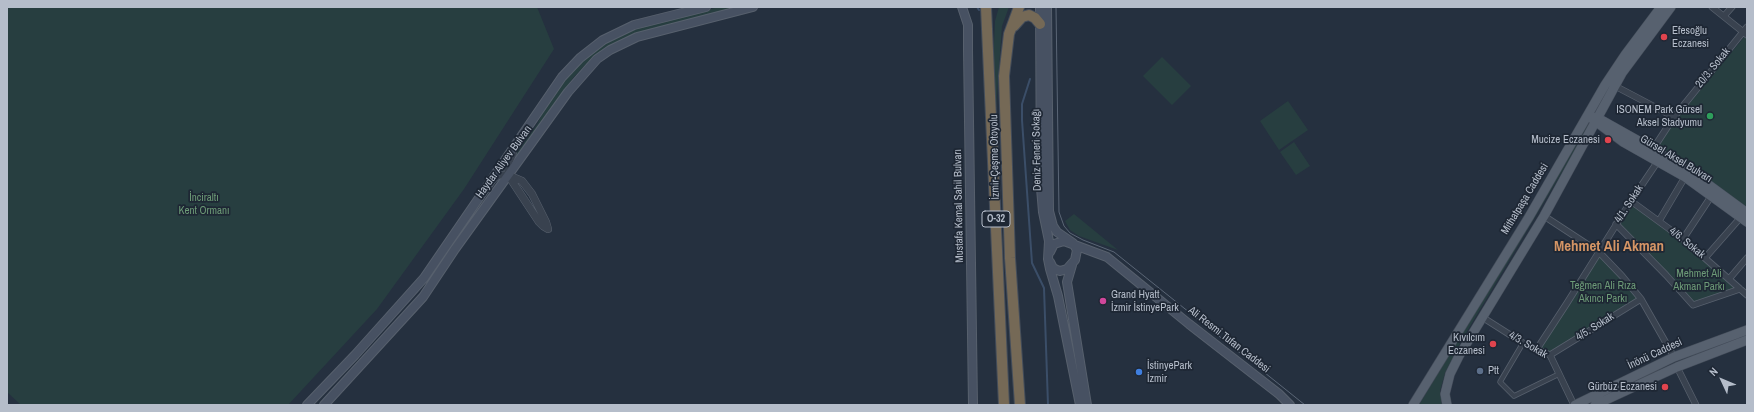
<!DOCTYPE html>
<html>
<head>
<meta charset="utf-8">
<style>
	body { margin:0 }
	#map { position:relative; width:1754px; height:412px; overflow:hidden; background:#25303f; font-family:"Archivo Narrow",sans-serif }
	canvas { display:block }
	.frame { position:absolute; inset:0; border:8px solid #b5bdca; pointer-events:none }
	.north { position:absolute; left:1702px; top:360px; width:40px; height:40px; -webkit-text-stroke:3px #1e2734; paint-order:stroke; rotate:314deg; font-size:11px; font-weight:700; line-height:16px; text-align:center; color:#b5bdca }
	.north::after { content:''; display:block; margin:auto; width:14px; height:18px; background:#b5bdca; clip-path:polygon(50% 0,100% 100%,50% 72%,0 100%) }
</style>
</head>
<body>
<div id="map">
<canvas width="1754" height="412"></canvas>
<div class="frame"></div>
<div class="north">N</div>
</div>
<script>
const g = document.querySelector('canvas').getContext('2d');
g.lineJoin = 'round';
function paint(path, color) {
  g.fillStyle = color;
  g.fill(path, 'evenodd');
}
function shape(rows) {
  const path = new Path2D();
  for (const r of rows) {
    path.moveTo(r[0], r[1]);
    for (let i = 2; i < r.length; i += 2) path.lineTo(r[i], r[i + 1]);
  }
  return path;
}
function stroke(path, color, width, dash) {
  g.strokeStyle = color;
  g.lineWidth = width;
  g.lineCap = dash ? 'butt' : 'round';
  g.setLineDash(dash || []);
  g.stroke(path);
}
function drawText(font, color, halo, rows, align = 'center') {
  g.font = font + ' "Archivo Narrow",sans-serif';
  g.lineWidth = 3.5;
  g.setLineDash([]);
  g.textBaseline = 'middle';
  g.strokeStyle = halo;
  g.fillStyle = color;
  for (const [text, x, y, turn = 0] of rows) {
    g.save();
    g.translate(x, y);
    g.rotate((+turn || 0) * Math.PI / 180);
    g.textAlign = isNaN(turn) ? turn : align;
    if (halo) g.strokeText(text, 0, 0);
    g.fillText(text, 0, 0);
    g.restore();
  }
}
paint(shape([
	[7,7,537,7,554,49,464,189,377,309,288,405,21,405,7,392],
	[719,7,738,7,641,32,627,37,608,48,587,63,573,78,512,165,512,160,538,123,544,109,566,79,583,60,605,44,638,27],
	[999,7,1009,7,1002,26,996,110,992,87,995,21],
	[1745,36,1747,38,1747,211,1656,144],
	[1162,57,1191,86,1172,105,1143,76],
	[1288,101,1308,130,1279,150,1260,121],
	[1586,124,1590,125,1460,343,1445,373,1440,391,1442,405,1419,405],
	[1294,142,1310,166,1296,175,1280,152],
	[1631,201,1683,239,1740,289,1693,305,1616,224],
	[1074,214,1118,250,1079,236,1070,230,1065,221],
	[1599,252,1641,299,1550,355,1537,349]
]), '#273e40');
stroke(shape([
	[977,7,979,10],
	[1030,79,1022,104,1022,120,1032,263,1044,288,1048,405]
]), '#3b4e68', 2);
const pedestrian = shape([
	[1523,343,1500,382,1514,396,1559,374]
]);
const minor = shape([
	[1712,7,1747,35],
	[1724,16,1732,7],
	[1615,86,1674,117],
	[1653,149,1674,117,1747,27],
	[1631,201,1683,239,1747,295],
	[1544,216,1599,252,1622,276,1641,299,1674,357],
	[1659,221,1685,177],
	[1616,224,1666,275,1693,305,1740,289],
	[1683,239,1712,195],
	[1705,258,1741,217],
	[1729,279,1747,258],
	[1482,317,1523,343,1550,355,1574,405],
	[1537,349,1567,303,1631,201,1658,161],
	[1550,355,1641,299],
	[1677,367,1696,405]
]);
const tertiary = shape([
	[491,180,499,175,508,175,522,181,532,194,546,222,548,229,543,226,539,222,508,175,509,162,513,153]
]);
const secondary = shape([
	[962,7,968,25,968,50,973,405],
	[1040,7,1041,188,1043,212,1049,241,1048,259,1050,269,1058,296,1080,405],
	[1047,7,1049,211,1053,226,1057,232,1073,243,1077,250,1075,260,1067,269,1060,271,1057,270,1053,268,1050,262],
	[1050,252,1054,244,1064,241,1107,257,1189,324,1279,394,1290,405],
	[1072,265,1067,282,1087,405],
	[307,405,355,355,424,278,562,77,580,58,603,40,634,25,706,7],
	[324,405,423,297,455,249,568,92,597,59,610,50,637,37,753,7]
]);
const primary = shape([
	[1596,117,1653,149,1698,177,1747,213],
	[1591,118,1623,142,1685,177,1747,222],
	[1413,405,1529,217,1605,85,1625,55,1661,7],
	[1447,405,1445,394,1450,374,1459,356,1544,216,1622,73,1671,7],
	[1575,405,1674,357,1747,330],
	[1595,405,1677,367,1747,340]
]);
const motorway = shape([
	[986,7,1004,405],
	[1019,7,1009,34,1004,76,1010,258,1020,405],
	[1014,26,1022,17,1029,15,1035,18,1040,24]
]);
stroke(pedestrian, '#57606d', 5.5);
stroke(minor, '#57606d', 7);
stroke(tertiary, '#57606d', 8);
stroke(secondary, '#57606d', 10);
stroke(primary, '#424b58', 10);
stroke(motorway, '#444d5a', 12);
stroke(pedestrian, '#39424f', 4);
stroke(minor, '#39424f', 5.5);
stroke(tertiary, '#39424f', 7);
stroke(secondary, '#475162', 8);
stroke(primary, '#57616f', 9);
stroke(motorway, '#756956', 10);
stroke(shape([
	[1056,7,1059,212,1064,226,1070,233,1083,240,1114,252,1305,405]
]), '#5b6676', 1);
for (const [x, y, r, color] of [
	[1664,37,4,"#e0444e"],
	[1710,116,4,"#2e9e5b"],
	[1608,140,4,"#e0444e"],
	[1103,301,4,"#d1479c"],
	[1493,344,4,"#e0444e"],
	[1480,371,4,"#5c6f8a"],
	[1139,372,4,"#3f7fe0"],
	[1665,387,4,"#e0444e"]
]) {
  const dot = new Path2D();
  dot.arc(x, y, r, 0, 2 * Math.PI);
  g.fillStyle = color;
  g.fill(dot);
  stroke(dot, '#1e2734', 1.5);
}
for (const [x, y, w] of [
	[996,219,28]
]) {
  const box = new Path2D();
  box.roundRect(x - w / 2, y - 8, w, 16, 3);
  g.fillStyle = '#1e2734';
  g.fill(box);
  stroke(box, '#b5bdca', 1);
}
drawText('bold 10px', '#b5bdca', null, [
	["O-32",996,219]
]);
drawText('11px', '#b5bdca', '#1e2734', [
	["Efesoğlu",1672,31],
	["Eczanesi",1672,44],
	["ISONEM Park Gürsel",1702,110,"right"],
	["Aksel Stadyumu",1702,123,"right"],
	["Mucize Eczanesi",1600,140,"right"],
	["Grand Hyatt",1111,295],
	["İzmir İstinyePark",1111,308],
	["Kıvılcım",1485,338,"right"],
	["Eczanesi",1485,351,"right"],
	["İstinyePark",1147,366],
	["İzmir",1147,379],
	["Ptt",1488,371],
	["Gürbüz Eczanesi",1657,387,"right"]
], 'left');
drawText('11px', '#b5bdca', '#1e2734', [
	["20/3. Sokak",1713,68,-51],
	["Deniz Feneri Sokağı",1037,150,-91],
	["İzmir-Çeşme Otoyolu",995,157,-91],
	["Gürsel Aksel Bulvarı",1676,159,31],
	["Haydar Aliyev Bulvarı",504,162,-54],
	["Mithatpaşa Caddesi",1525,199,-59],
	["4/1. Sokak",1629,204,-57],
	["Mustafa Kemal Sahil Bulvarı",959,206,-91],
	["4/6. Sokak",1687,243,39],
	["4/5. Sokak",1595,327,-32],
	["Ali Resmi Tufan Caddesi",1229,340,38],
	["4/3. Sokak",1528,345,30],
	["İnönü Caddesi",1655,354,-25]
]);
drawText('11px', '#6d9b77', '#1e2734', [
	["İnciraltı",204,198],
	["Kent Ormanı",204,211],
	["Mehmet Ali",1699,274],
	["Akman Parkı",1699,287],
	["Teğmen Ali Rıza",1603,286],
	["Akıncı Parkı",1603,299]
]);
drawText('bold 15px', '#d59565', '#1e2734', [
	["Mehmet Ali Akman",1609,247]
]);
</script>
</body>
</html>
